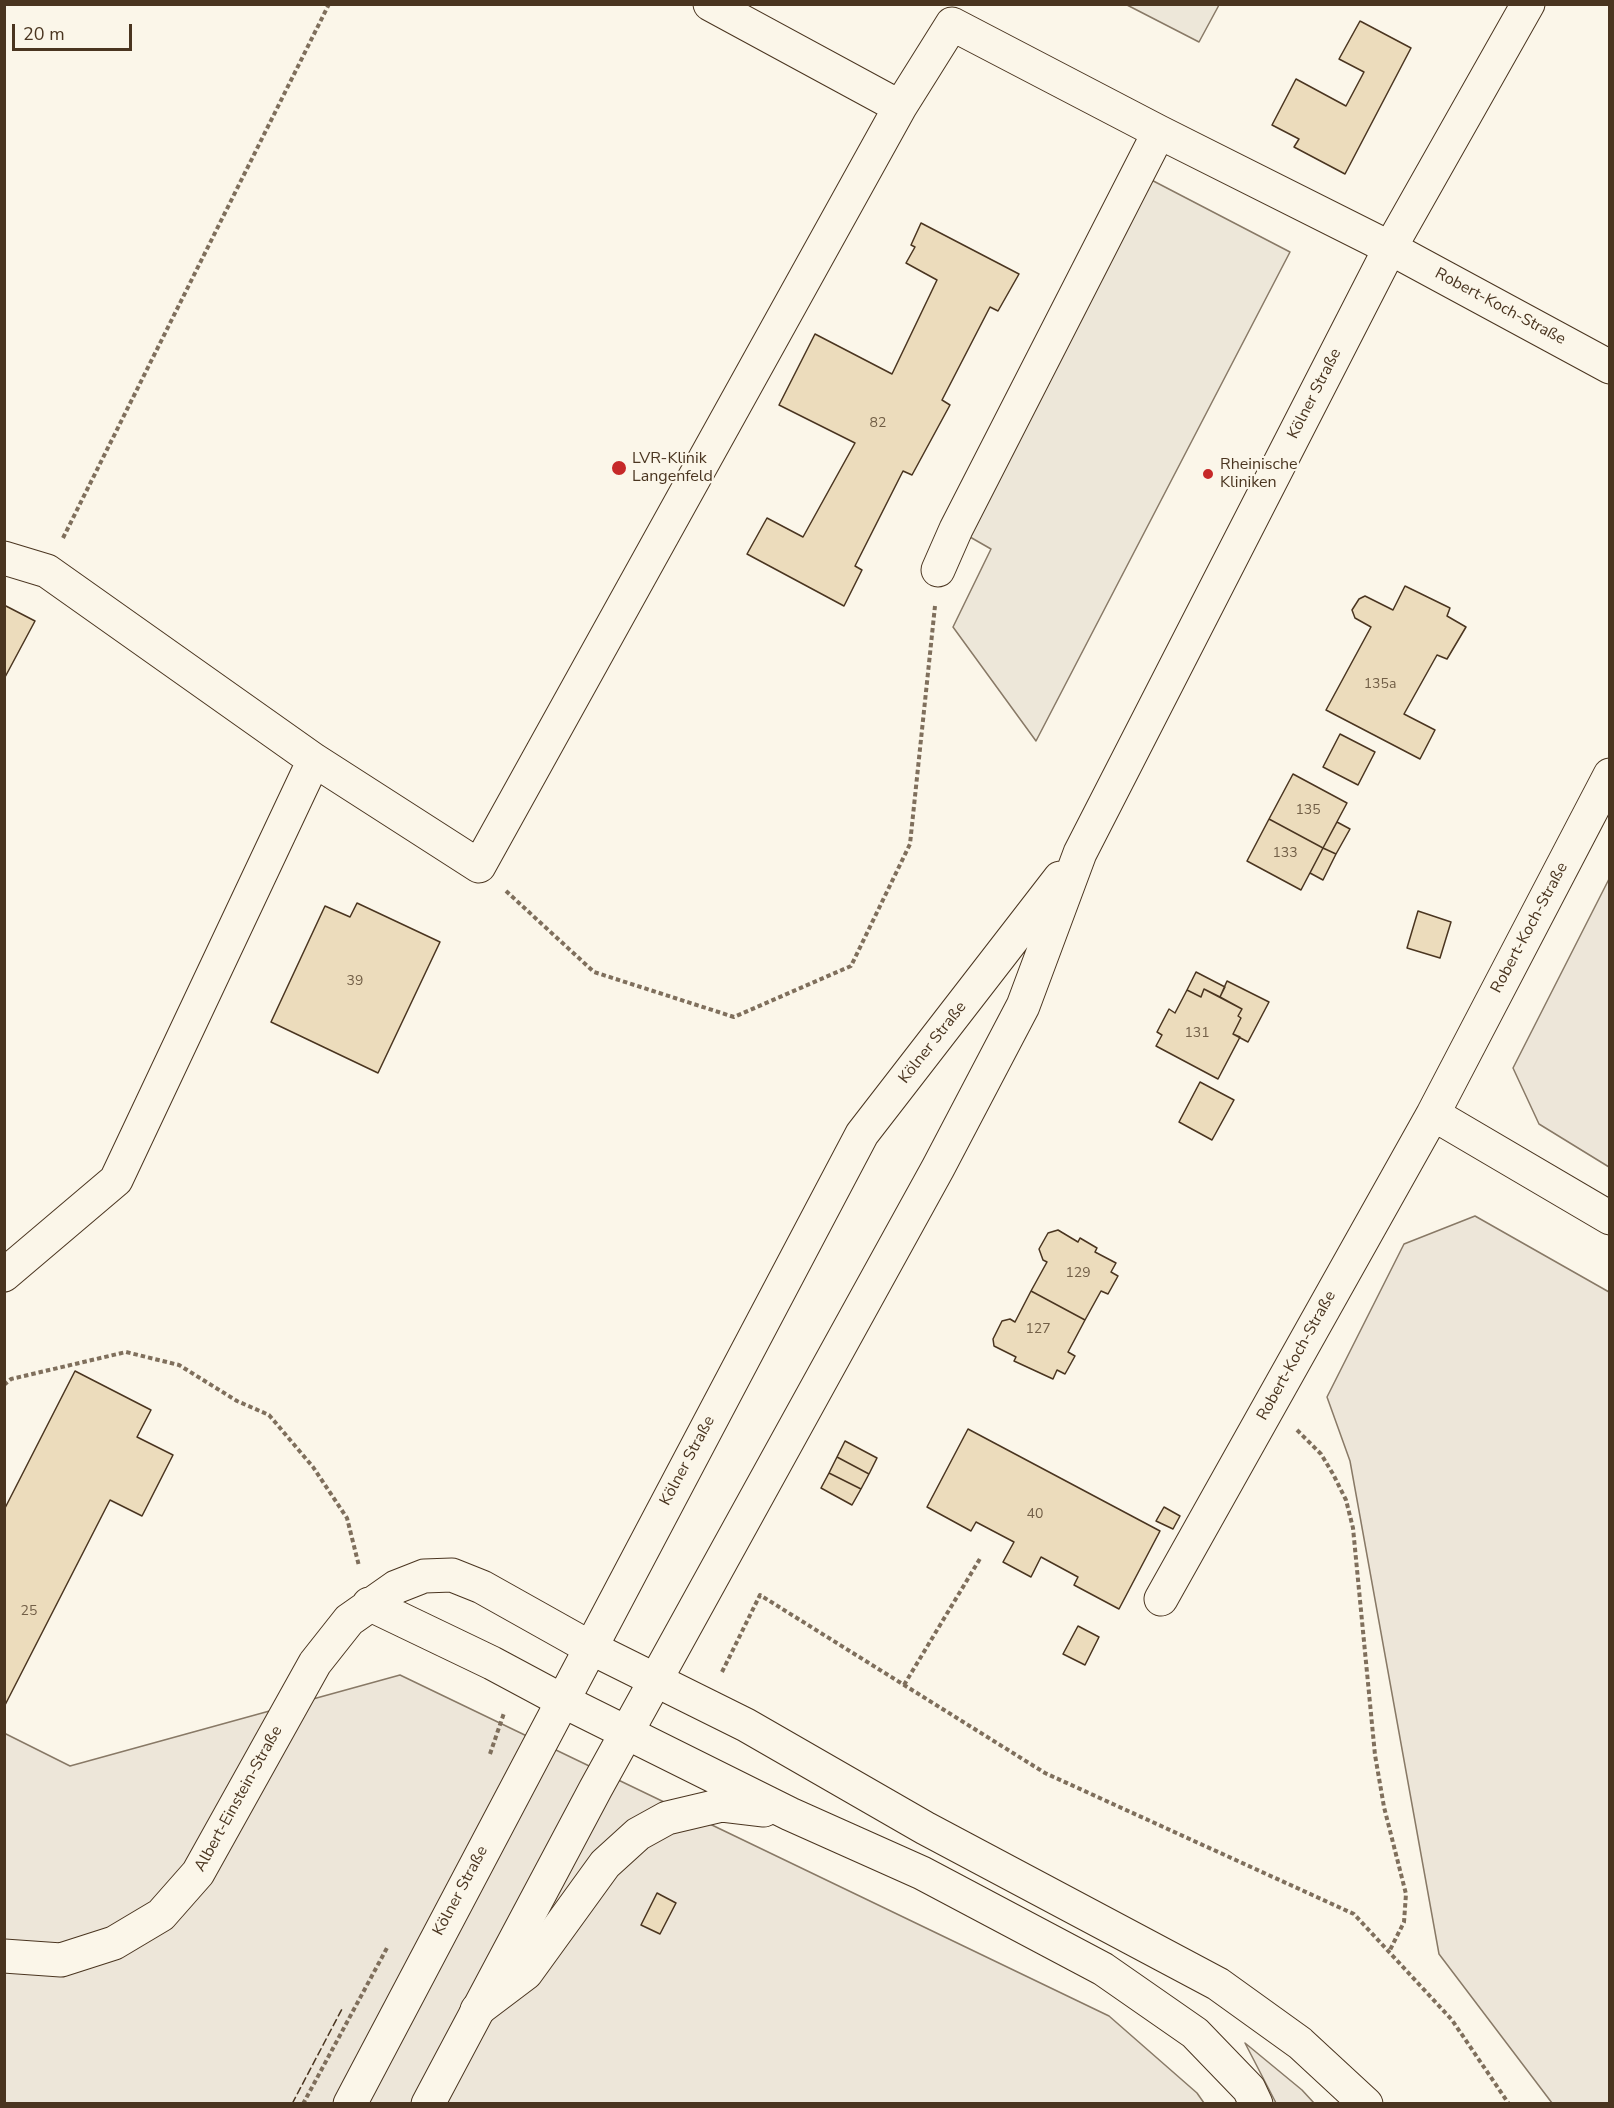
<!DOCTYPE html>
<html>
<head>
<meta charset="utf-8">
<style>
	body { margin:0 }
	#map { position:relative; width:1614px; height:2108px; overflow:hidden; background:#fbf6e9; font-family:"Nunito Sans",sans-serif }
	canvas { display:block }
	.frame { position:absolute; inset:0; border:6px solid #4a3520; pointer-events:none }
	.scale { position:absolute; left:12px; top:24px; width:120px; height:27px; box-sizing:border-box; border:3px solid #4a3520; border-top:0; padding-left:8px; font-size:18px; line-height:21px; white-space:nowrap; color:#4a3520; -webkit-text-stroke:4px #fbf6e9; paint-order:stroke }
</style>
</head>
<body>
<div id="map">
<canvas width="1614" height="2108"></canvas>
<div class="frame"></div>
<div class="scale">20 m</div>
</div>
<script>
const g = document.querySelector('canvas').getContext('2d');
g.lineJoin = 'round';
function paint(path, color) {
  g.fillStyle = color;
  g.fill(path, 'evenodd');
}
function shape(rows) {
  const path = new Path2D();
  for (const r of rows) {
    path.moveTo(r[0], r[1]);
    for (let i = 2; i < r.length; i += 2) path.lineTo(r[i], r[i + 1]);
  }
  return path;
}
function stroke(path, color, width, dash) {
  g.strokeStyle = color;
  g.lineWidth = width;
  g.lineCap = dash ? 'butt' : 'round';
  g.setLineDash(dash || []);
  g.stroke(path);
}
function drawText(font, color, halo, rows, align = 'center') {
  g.font = font + ' "Nunito Sans",sans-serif';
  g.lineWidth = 4.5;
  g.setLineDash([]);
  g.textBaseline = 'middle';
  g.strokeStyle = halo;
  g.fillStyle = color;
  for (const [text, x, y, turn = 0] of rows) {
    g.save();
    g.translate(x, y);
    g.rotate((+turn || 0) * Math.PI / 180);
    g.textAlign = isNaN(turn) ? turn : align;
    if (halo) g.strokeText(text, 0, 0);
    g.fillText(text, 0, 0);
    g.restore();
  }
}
const green = shape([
	[1609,879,1610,1167,1609,1167,1539,1124,1513,1068,1609,879],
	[1475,1216,1609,1292,1609,2103,1552,2103,1439,1954,1350,1461,1327,1397,1404,1244,1475,1216],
	[400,1675,1109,2016,1197,2093,1204,2103,5,2103,4,1733,70,1766,400,1675],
	[1245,2043,1302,2090,1314,2103,1276,2103,1245,2043]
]);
paint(green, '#ede6d9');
stroke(green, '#887966', 1.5);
const parking = shape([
	[1127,5,1219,5,1199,42,1127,5],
	[1138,173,1290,252,1036,741,953,627,991,549,956,529,1138,173]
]);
paint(parking, '#ede7d9');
stroke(parking, '#887966', 1.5);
const building = shape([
	[1360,21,1411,48,1345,174,1294,147,1299,139,1272,125,1296,79,1346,106,1364,72,1339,59,1360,21],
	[921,223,1019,274,998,311,990,307,942,400,950,405,912,475,903,471,855,566,862,570,844,606,747,554,767,518,803,537,855,443,779,405,815,334,892,374,937,280,906,263,915,247,911,245,921,223],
	[1405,586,1450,608,1447,616,1466,627,1447,659,1437,655,1404,714,1435,730,1420,759,1326,710,1371,627,1355,618,1352,610,1359,599,1365,596,1393,610,1405,586],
	[4,605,35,621,4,679,4,605],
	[1340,734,1375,752,1358,785,1323,767,1340,734],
	[1293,774,1347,803,1323,848,1269,819,1293,774],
	[1269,819,1323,848,1301,890,1247,861,1269,819],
	[1337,822,1350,829,1336,854,1323,848,1337,822],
	[1323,848,1336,854,1323,880,1310,873,1323,848],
	[357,903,440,942,378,1073,271,1022,325,906,350,917,357,903],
	[1418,911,1451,922,1440,958,1407,948,1418,911],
	[1196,972,1225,987,1220,997,1204,989,1201,997,1187,990,1196,972],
	[1227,981,1269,1002,1248,1042,1233,1034,1241,1018,1238,1016,1242,1009,1220,997,1227,981],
	[1204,989,1242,1009,1238,1016,1241,1018,1233,1034,1240,1037,1218,1079,1156,1046,1162,1035,1157,1032,1169,1009,1175,1013,1187,990,1201,997,1204,989],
	[1200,1082,1234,1100,1212,1140,1179,1122,1200,1082],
	[1058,1230,1078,1242,1080,1238,1097,1248,1095,1252,1116,1263,1111,1272,1118,1276,1108,1294,1101,1291,1085,1320,1031,1291,1047,1262,1043,1260,1039,1249,1048,1233,1058,1230],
	[1031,1291,1085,1320,1068,1352,1075,1356,1065,1374,1057,1370,1053,1379,1014,1361,1016,1357,994,1346,993,1339,1002,1321,1010,1319,1015,1322,1031,1291],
	[75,1371,151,1410,137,1437,173,1455,142,1516,110,1500,4,1707,4,1510,75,1371],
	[968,1429,1160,1531,1119,1609,1074,1585,1078,1577,1041,1557,1031,1577,1003,1562,1014,1542,976,1522,971,1531,927,1507,968,1429],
	[845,1441,877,1458,869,1474,837,1457,845,1441],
	[837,1457,869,1474,861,1489,829,1473,837,1457],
	[829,1473,861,1489,852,1505,821,1488,829,1473],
	[1164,1507,1180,1516,1173,1529,1156,1521,1164,1507],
	[1078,1626,1099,1637,1085,1665,1063,1654,1078,1626],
	[657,1893,676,1903,660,1934,641,1925,657,1893]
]);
paint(building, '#ecdcbc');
stroke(building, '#4a3520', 1.5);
const minor = shape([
	[710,4,900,107],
	[4,558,47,571,314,760,479,866,900,107,952,24,1159,132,1390,248,1610,367],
	[938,570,956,529,1159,132],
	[1610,775,1433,1114,1610,1218],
	[4,1275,116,1180,314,760],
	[1161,1599,1433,1114],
	[369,1604,492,1663,561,1700],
	[4,1956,61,1960,114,1943,161,1915,198,1873,315,1663,349,1620,396,1587,424,1576,452,1575,482,1587,589,1647]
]);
const major = shape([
	[350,2104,862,1134,1060,878],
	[428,2104,596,1788,938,1168,1023,1006,1080,853,1390,248,1528,4]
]);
const highway = shape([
	[589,1647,746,1725,925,1828,1218,1984,1300,2043,1366,2104],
	[561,1700,790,1814,922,1873,1103,1969,1195,2033,1249,2089,1256,2104],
	[477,2010,526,1973,605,1864,638,1834,667,1818,722,1805,764,1810]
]);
stroke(minor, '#4a3520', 35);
stroke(major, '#4a3520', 35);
stroke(highway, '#4a3520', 35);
stroke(shape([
	[63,538,329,4],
	[506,891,594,972,734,1017,851,966,910,844,935,606],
	[4,1385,11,1379,126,1352,179,1365,237,1401,269,1415,313,1467,347,1518,359,1566],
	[1297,1430,1321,1454,1333,1474,1346,1500,1353,1528,1375,1755,1384,1807,1406,1894,1404,1922,1389,1952],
	[722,1672,760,1595,1045,1773,1354,1914,1452,2020,1509,2104],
	[904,1685,981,1557],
	[490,1754,504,1713],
	[303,2104,388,1946]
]), '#7f6f5c', 4, [4.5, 3]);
stroke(minor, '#fbf6e9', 33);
stroke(major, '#fbf6e9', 33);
stroke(highway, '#fbf6e9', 33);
stroke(shape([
	[292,2104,343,2007]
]), '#4a3520', 1.5, [8, 3]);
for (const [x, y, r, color] of [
	[619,468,8,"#c62828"],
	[1208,474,6,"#c62828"]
]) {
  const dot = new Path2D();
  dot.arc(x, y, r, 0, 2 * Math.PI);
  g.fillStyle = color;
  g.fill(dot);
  stroke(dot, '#fbf6e9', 2);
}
drawText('14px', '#725f47', null, [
	["82",878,424],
	["135a",1380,685],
	["135",1308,811],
	["133",1285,854],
	["39",355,982],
	["131",1197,1034],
	["129",1078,1274],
	["127",1038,1330],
	["40",1035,1515],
	["25",29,1612]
]);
drawText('16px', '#4a3520', '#fbf6e9', [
	["Robert-Koch-Straße",1500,307,28],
	["Kölner Straße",1315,394,-63],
	["Robert-Koch-Straße",1530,928,-62],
	["Kölner Straße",933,1043,-52],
	["Robert-Koch-Straße",1297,1356,-61],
	["Kölner Straße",688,1461,-62],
	["Albert-Einstein-Straße",239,1799,-61],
	["Kölner Straße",461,1891,-62]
]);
drawText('16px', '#4a3520', '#fbf6e9', [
	["LVR-Klinik",632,459],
	["Langenfeld",632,477],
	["Rheinische",1220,465],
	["Kliniken",1220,483]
], 'left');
</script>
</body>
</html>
